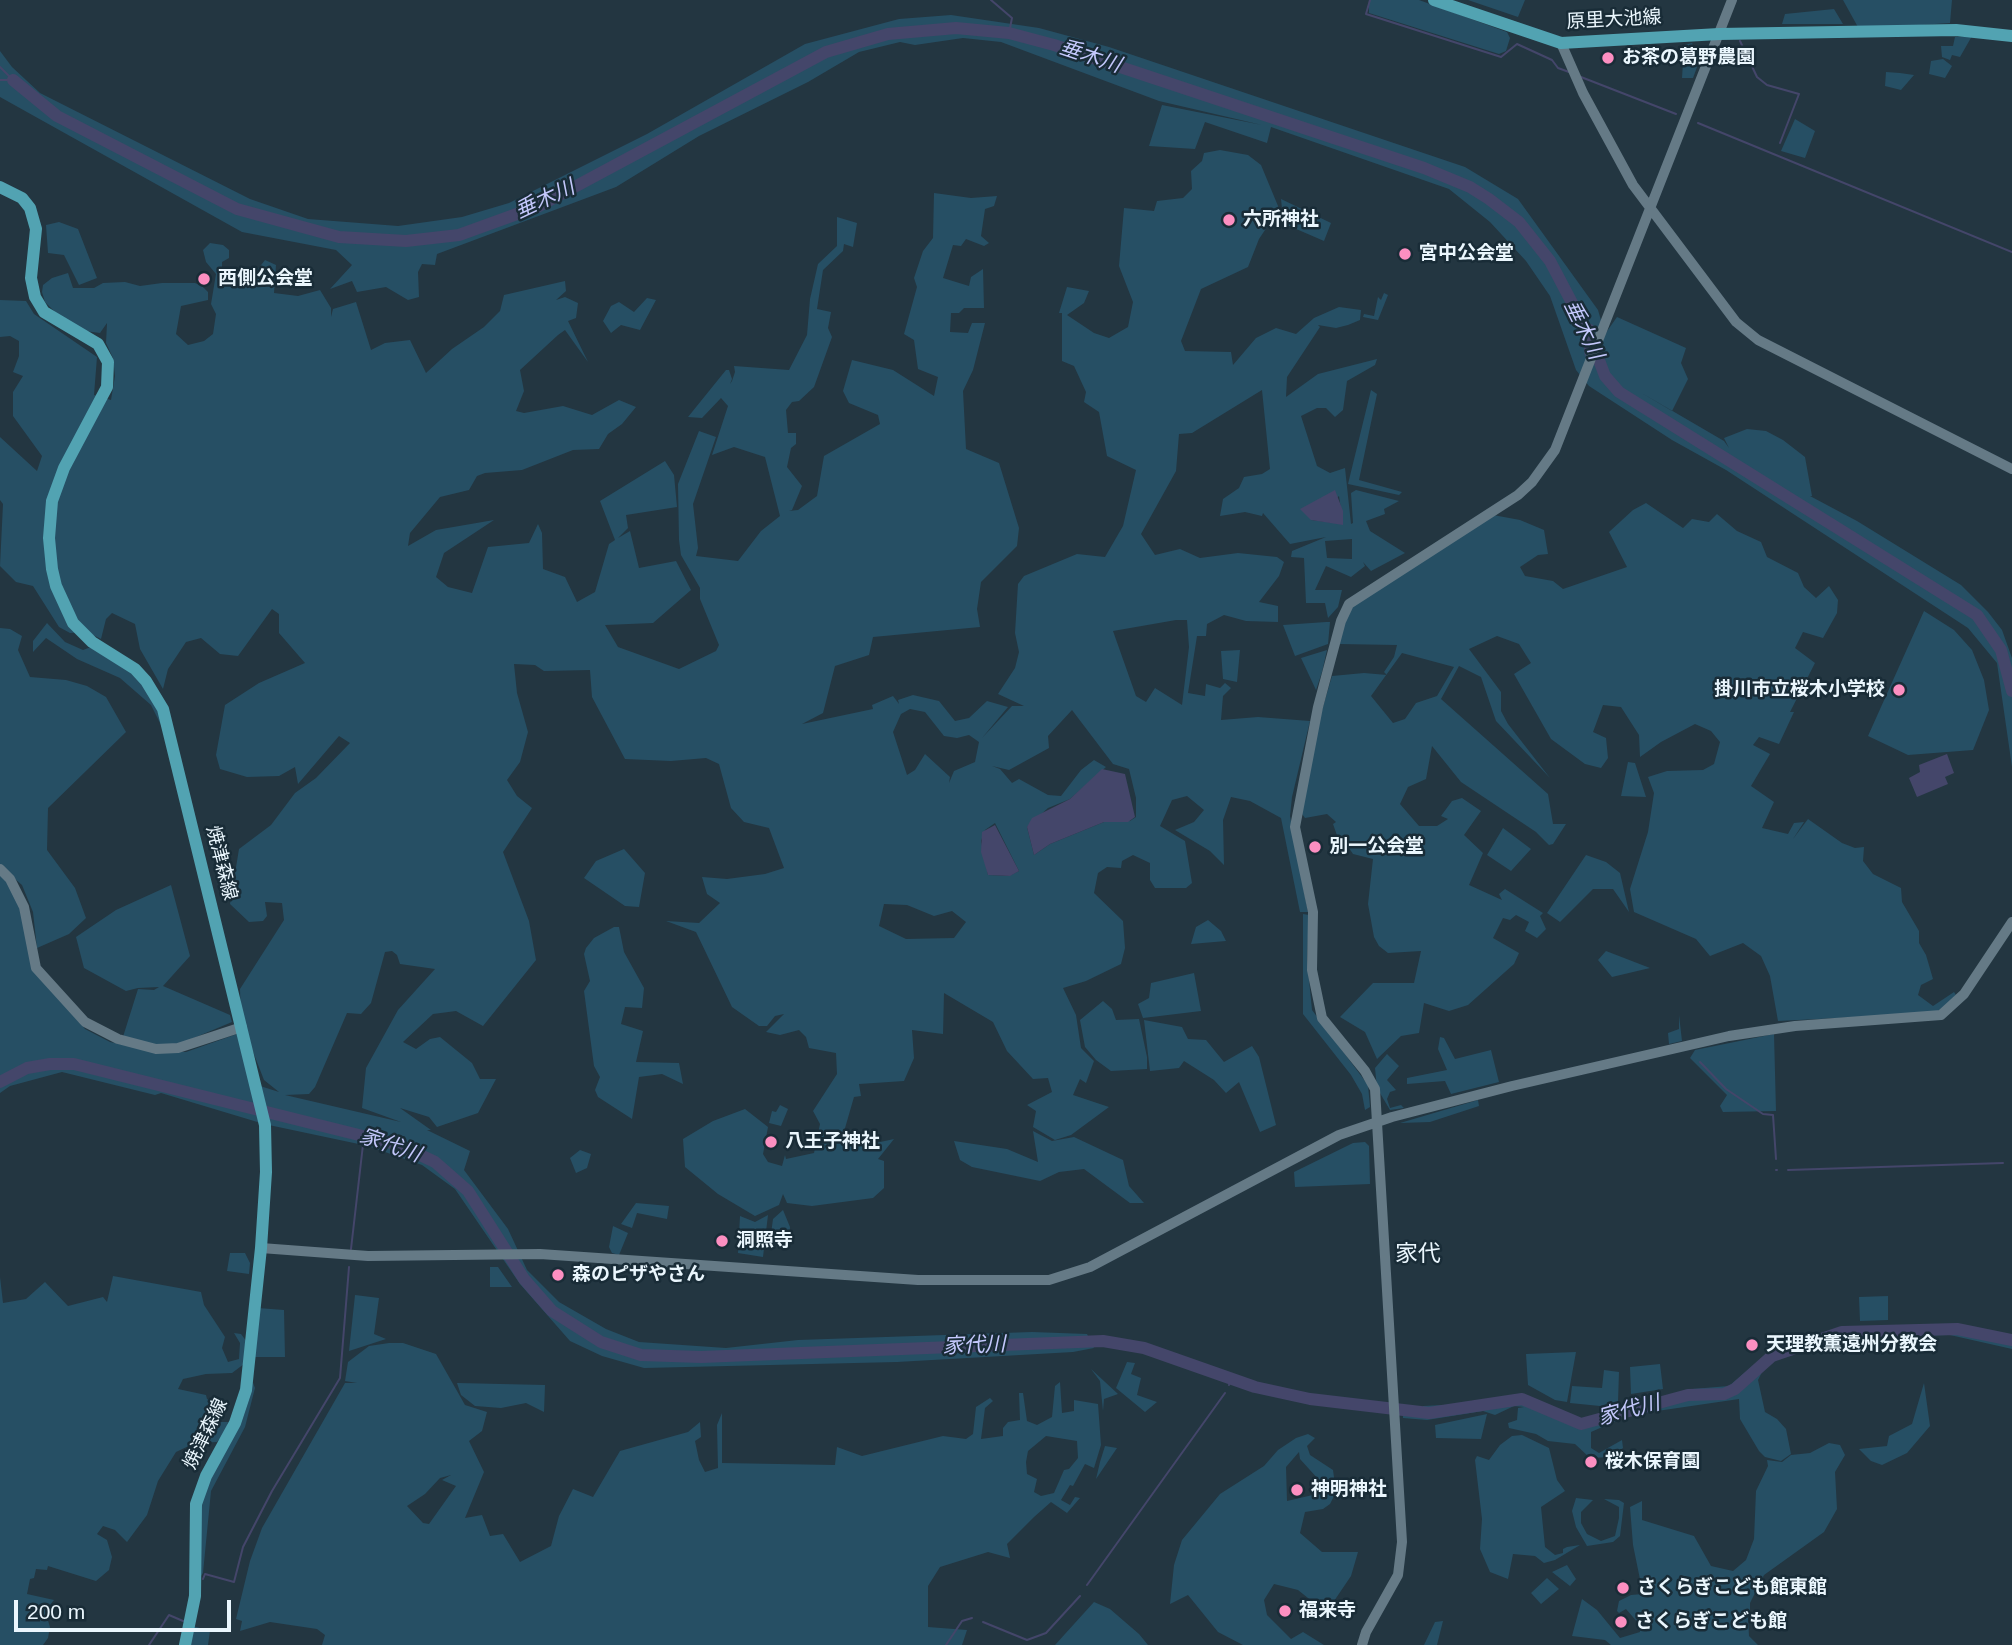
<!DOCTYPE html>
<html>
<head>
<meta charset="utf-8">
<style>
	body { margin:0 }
	#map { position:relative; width:2012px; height:1645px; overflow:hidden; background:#233641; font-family:Helvetica,sans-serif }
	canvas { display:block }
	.scale { position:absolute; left:14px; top:1600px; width:217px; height:32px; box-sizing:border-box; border:4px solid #eaf6fd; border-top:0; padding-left:9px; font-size:21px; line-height:24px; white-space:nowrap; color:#eaf6fd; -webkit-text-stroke:5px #192c37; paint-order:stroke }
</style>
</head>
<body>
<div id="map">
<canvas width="2012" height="1645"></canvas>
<div class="scale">200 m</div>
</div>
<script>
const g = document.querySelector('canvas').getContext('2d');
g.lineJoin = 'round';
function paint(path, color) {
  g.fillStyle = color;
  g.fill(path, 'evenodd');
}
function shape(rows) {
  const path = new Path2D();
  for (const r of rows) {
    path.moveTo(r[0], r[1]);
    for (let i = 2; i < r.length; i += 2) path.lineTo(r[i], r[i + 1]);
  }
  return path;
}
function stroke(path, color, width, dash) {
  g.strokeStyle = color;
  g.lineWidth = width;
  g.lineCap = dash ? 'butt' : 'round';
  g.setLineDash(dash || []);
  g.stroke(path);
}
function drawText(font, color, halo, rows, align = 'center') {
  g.font = font + ' Helvetica,"Noto Sans JP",sans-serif';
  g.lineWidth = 5;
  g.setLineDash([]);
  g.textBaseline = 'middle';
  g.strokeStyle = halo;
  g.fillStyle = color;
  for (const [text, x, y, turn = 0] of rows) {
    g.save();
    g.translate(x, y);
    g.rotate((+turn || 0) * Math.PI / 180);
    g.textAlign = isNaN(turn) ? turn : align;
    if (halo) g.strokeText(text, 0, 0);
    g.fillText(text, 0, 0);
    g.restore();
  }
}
paint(shape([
	[1369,0,1419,0,1507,32,1510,38,1506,51,1499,54,1369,13],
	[1468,0,1525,0,1518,17],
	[1843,0,1952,0,1950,23,1859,29],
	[1834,9,1843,24,1782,24,1785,14],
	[951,15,1039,28,1109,47,1465,167,1518,199,1598,310,1605,334,1617,317,1686,348,1681,363,1688,379,1672,411,1640,392,1724,441,1729,448,1724,438,1747,429,1766,431,1783,440,1805,457,1812,496,1810,496,1857,521,1961,585,1988,612,2002,630,2012,658,2012,767,1997,663,1968,628,1726,470,1672,440,1589,386,1576,370,1550,296,1526,261,1490,222,1449,189,1271,127,1267,143,1205,122,1195,149,1149,146,1162,105,1262,125,1159,101,1001,42,963,38,915,45,900,42,859,52,808,82,699,136,616,187,437,254,435,265,422,264,418,272,419,297,408,300,386,287,357,292,352,281,330,289,352,265,336,250,242,232,0,97,0,51,12,67,40,93,250,199,308,219,398,226,462,217,509,203,647,134,805,44,899,19],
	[1972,36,1960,57,1952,55,1950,60,1942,57,1941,46,1953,46,1955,37],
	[1692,43,1700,59,1693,78,1682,78,1684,45],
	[1943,59,1952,66,1945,78,1929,74,1931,61],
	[1886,72,1900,73,1914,75,1901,90,1885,86],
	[1795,119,1815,131,1805,158,1781,151],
	[1220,150,1248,155,1261,165,1283,218,1281,199,1331,223,1324,241,1287,225,1285,221,1267,227,1259,239,1248,267,1201,289,1181,341,1185,351,1231,352,1233,365,1256,338,1276,328,1296,334,1314,318,1339,307,1361,310,1360,320,1348,325,1336,328,1318,325,1320,327,1287,377,1286,397,1318,374,1377,359,1375,365,1347,381,1343,410,1335,417,1326,408,1317,408,1301,416,1317,466,1330,473,1345,468,1351,524,1353,523,1351,493,1356,490,1399,501,1384,509,1385,514,1366,521,1370,531,1405,553,1371,571,1363,562,1365,566,1351,577,1326,566,1315,590,1342,590,1338,607,1328,618,1325,603,1306,603,1304,558,1291,557,1292,551,1326,537,1290,544,1263,513,1262,516,1245,512,1220,516,1223,499,1239,488,1244,477,1262,474,1270,469,1262,390,1192,433,1179,434,1176,471,1141,534,1155,555,1180,549,1200,558,1238,553,1277,557,1284,562,1279,576,1259,602,1278,606,1278,622,1246,621,1224,615,1207,624,1206,636,1197,636,1188,693,1205,696,1206,684,1220,688,1225,683,1231,688,1223,696,1221,720,1258,717,1310,721,1292,797,1290,816,1308,912,1300,912,1281,818,1250,801,1231,797,1223,820,1224,865,1210,851,1175,830,1194,822,1204,810,1187,796,1172,800,1160,826,1185,841,1192,883,1186,888,1155,888,1150,880,1150,863,1133,855,1122,861,1121,868,1107,867,1098,873,1094,893,1123,921,1125,948,1121,964,1086,981,1063,988,1076,1015,1081,1048,1094,1061,1086,1083,1080,1079,1073,1095,1109,1107,1071,1135,1055,1140,1033,1127,1036,1111,1027,1105,1052,1092,1048,1078,1033,1079,1007,1051,993,1022,944,993,943,1034,912,1030,914,1058,904,1081,859,1084,861,1096,854,1097,841,1142,862,1146,894,1139,878,1159,884,1161,884,1188,873,1198,812,1206,787,1203,783,1194,779,1205,755,1216,718,1194,685,1167,683,1139,713,1121,745,1109,768,1127,763,1154,768,1162,782,1166,785,1155,786,1159,814,1153,820,1124,813,1111,837,1074,836,1053,809,1048,806,1037,799,1030,780,1035,766,1032,784,1014,775,1016,767,1026,759,1026,732,1007,696,932,666,921,699,923,720,903,707,894,702,877,727,879,765,874,784,868,769,828,744,822,731,808,719,764,706,758,671,761,625,759,592,697,590,670,544,671,535,665,514,664,517,693,528,732,520,762,507,780,517,796,532,808,503,852,529,921,536,960,483,1026,456,1011,433,1014,403,1042,416,1049,430,1039,440,1037,472,1063,480,1079,496,1079,478,1113,437,1127,429,1117,400,1108,431,1130,427,1130,470,1151,464,1170,508,1229,527,1270,559,1302,606,1329,639,1342,726,1348,798,1340,1032,1332,1087,1334,1094,1348,1073,1352,897,1362,644,1368,602,1356,570,1341,520,1284,455,1189,422,1165,368,1146,264,1124,161,1093,155,1095,62,1072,10,1086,0,1093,0,872,16,890,35,970,85,1029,110,1042,156,1052,186,1052,237,1034,257,1085,279,1092,264,1080,241,1021,240,989,284,920,282,903,265,902,267,916,263,921,249,922,230,904,239,849,271,825,295,793,316,778,350,743,339,736,298,784,295,767,279,776,247,777,220,769,216,755,225,705,259,683,305,663,279,633,279,614,272,609,238,656,220,654,201,638,186,642,168,669,163,689,140,649,135,624,112,613,106,619,101,639,87,632,70,633,59,627,33,586,16,582,0,566,3,504,0,500,0,437,37,471,42,456,13,416,13,392,23,376,13,372,19,356,19,341,10,336,0,337,0,300,26,301,34,314,97,357,94,395,111,400,115,376,113,358,106,343,107,323,100,333,85,331,56,313,45,302,42,292,43,285,52,278,68,273,73,288,94,288,103,283,125,282,140,286,162,283,195,283,202,286,208,292,208,300,181,306,176,334,188,345,204,341,213,334,216,314,211,304,216,274,206,262,203,250,210,243,223,245,229,250,229,258,222,262,222,274,231,282,244,287,265,260,276,265,274,293,298,296,320,290,331,308,331,317,333,309,356,302,371,350,385,343,410,340,426,373,452,349,484,327,500,311,504,295,565,281,566,291,556,300,565,297,578,303,576,318,568,321,588,362,565,330,558,335,520,370,524,391,516,411,524,413,563,406,592,415,619,400,636,407,622,424,608,434,599,449,573,450,522,470,485,473,477,476,469,490,440,497,410,533,408,546,436,530,494,520,444,553,436,577,448,587,472,593,488,547,529,543,538,524,542,533,543,569,565,577,577,602,595,592,609,544,615,540,600,501,665,461,674,475,677,507,626,515,628,528,618,538,630,531,639,568,676,561,691,590,653,623,605,625,618,647,679,669,716,651,719,645,700,599,700,588,681,555,679,540,678,484,699,431,716,437,693,504,698,548,696,556,738,561,761,531,780,516,765,457,734,447,712,455,728,406,721,398,702,418,688,417,726,370,729,370,732,379,730,384,732,381,735,372,734,366,789,370,807,335,810,299,818,264,837,246,837,217,857,223,853,247,844,244,843,251,823,270,817,309,831,312,828,328,832,337,814,387,799,401,792,402,786,410,788,433,796,433,796,444,791,448,787,467,802,486,792,510,789,511,798,510,817,496,824,456,880,424,878,415,849,403,843,391,852,360,893,370,934,396,938,377,918,369,914,340,904,334,917,287,914,278,923,251,933,238,934,193,971,198,997,196,994,206,985,209,981,236,989,243,984,246,966,239,961,246,953,245,943,278,969,286,971,277,983,269,984,308,964,308,959,313,951,313,950,332,968,333,972,323,985,323,973,370,963,391,966,449,999,463,1019,528,1017,546,981,582,977,609,980,627,873,637,869,655,835,666,823,713,802,724,873,709,872,705,893,696,899,704,898,700,913,695,939,701,955,721,969,718,987,701,1008,707,982,738,1012,706,1024,706,998,694,1015,668,1019,652,1015,633,1018,584,1024,576,1077,554,1105,557,1123,526,1136,470,1107,456,1099,412,1084,402,1086,392,1074,366,1062,361,1062,313,1059,313,1067,287,1089,291,1084,303,1067,315,1094,333,1109,338,1128,327,1133,302,1119,266,1124,208,1154,211,1157,201,1183,198,1192,189,1191,171,1202,161,1204,153],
	[1339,496,1343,524,1311,520],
	[1352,539,1352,559,1327,558,1325,541],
	[1176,620,1187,620,1189,647,1182,705,1155,688,1146,702,1136,696,1113,631],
	[910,709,925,712,944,736,957,738,969,735,979,742,975,762,954,771,949,783,950,777,925,754,915,770,907,775,893,732,901,714],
	[1072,710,1113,764,1129,769,1136,798,1136,817,1130,821,1104,822,1050,844,1034,855,1027,827,1048,808,1070,799,1106,767,1094,760,1081,770,1061,796,1048,795,1019,779,1012,783,1000,769,992,766,1009,770,1049,748,1048,736],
	[995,823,1019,871,1009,876,988,875,981,841,985,830],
	[884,904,907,905,934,916,952,911,966,922,954,938,906,939,879,926],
	[392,951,397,955,400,964,435,969,398,1010,366,1068,362,1108,401,1122,285,1095,309,1094,315,1087,347,1013,361,1014,371,1003,385,952],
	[59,222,78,229,97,278,79,285,64,255,48,253,46,225],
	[1384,293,1388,295,1378,320,1363,317,1364,314,1374,316,1378,297,1381,300],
	[647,298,656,300,640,330,621,325,611,333,603,321,611,306,619,302,634,312],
	[1371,390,1377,394,1359,480,1402,492,1399,495,1348,484],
	[1646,503,1683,528,1692,519,1709,522,1717,514,1737,531,1761,542,1767,557,1798,573,1804,587,1816,598,1829,586,1838,600,1837,613,1823,638,1803,632,1795,648,1815,663,1790,712,1794,712,1779,744,1759,737,1753,745,1770,754,1751,786,1774,802,1762,828,1788,834,1794,823,1804,822,1793,839,1808,819,1842,843,1855,848,1864,847,1863,861,1873,874,1901,888,1902,902,1919,931,1919,943,1926,955,1933,979,1921,985,1918,995,1933,1006,1954,992,1956,995,1938,1013,1778,1021,1770,976,1761,956,1743,943,1710,956,1696,939,1634,912,1630,889,1648,832,1654,793,1648,777,1667,771,1703,770,1714,764,1720,742,1711,731,1695,724,1661,742,1640,757,1639,735,1621,707,1603,705,1593,732,1606,738,1608,758,1601,768,1585,764,1551,739,1514,674,1531,663,1519,644,1497,636,1469,649,1501,692,1501,711,1508,724,1550,778,1496,721,1481,677,1459,666,1441,699,1548,794,1553,824,1566,824,1553,844,1549,845,1536,832,1461,782,1432,746,1426,779,1408,787,1400,804,1419,826,1437,826,1448,819,1441,816,1452,801,1462,798,1481,811,1464,835,1483,853,1469,885,1502,900,1499,894,1505,889,1543,913,1540,916,1546,929,1537,938,1525,931,1529,922,1516,915,1510,920,1503,918,1493,938,1519,953,1514,964,1468,1005,1449,1011,1424,1003,1419,1033,1401,1036,1377,1059,1365,1032,1340,1017,1373,983,1414,983,1421,951,1388,953,1379,946,1374,937,1368,904,1373,859,1353,854,1345,842,1340,844,1333,824,1336,822,1327,814,1305,818,1299,810,1313,741,1332,676,1364,673,1387,675,1384,672,1394,657,1397,645,1338,644,1345,622,1353,606,1493,515,1520,520,1544,530,1548,554,1538,555,1520,567,1525,576,1553,581,1563,589,1627,567,1609,532,1633,510],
	[1402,653,1454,667,1437,696,1416,703,1405,719,1393,723,1371,696],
	[1924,611,1954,630,1972,650,1984,680,1989,710,1973,750,1908,755,1868,736],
	[1326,622,1330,622,1328,644,1295,656,1283,625],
	[47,623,65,642,83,650,91,647,140,678,160,715,162,727,151,705,120,678,77,659,46,638,33,652,33,641],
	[0,628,10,629,22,636,18,650,30,677,66,680,87,686,106,697,126,732,48,808,47,850,75,888,86,918,69,934,37,948,33,912,22,885,0,866],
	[1240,650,1237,682,1223,679,1221,651],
	[1327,650,1322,672,1316,690,1301,658],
	[1628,762,1635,763,1646,797,1621,796],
	[1503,828,1531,849,1511,871,1487,855],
	[624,849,645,873,639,907,625,906,584,878,596,861],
	[1586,855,1606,862,1620,873,1629,912,1613,889,1593,889,1560,922,1547,913],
	[171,885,190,956,163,986,230,1015,232,1022,177,1045,152,1048,122,1040,138,989,154,990,159,987,138,988,126,991,84,968,76,937,116,910],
	[1303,914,1309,915,1307,959,1312,1010,1368,1085,1370,1107,1365,1110,1362,1094,1351,1075,1303,1014],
	[1208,920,1221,931,1226,941,1191,944,1196,927],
	[614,927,619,927,624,952,644,988,642,1008,625,1007,621,1024,643,1031,636,1062,679,1063,683,1084,662,1074,639,1077,632,1119,598,1097,595,1090,600,1077,594,1066,584,991,590,981,584,954,586,948,594,938],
	[1606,951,1650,968,1612,977,1598,960],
	[1194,973,1201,1011,1143,1018,1138,1004,1149,998,1151,983],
	[1103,1001,1112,1009,1116,1020,1139,1019,1147,1057,1147,1069,1111,1071,1096,1060,1085,1047,1080,1020],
	[1679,1015,1682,1041,1669,1044,1668,1033,1679,1029],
	[1144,1020,1182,1027,1188,1039,1206,1040,1224,1062,1252,1046,1259,1057,1276,1125,1260,1132,1239,1082,1226,1093,1214,1080,1184,1061,1179,1068,1150,1071],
	[1774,1034,1776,1111,1723,1112,1720,1106,1727,1095,1690,1058,1695,1050],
	[1440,1037,1444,1038,1455,1059,1491,1050,1499,1082,1451,1094,1445,1081,1407,1084,1407,1078,1447,1070,1438,1049],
	[1387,1054,1399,1066,1387,1080,1396,1090,1390,1092,1387,1099,1390,1108,1401,1105,1404,1108,1390,1110,1377,1088,1375,1068],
	[1478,1100,1479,1106,1430,1122,1400,1123],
	[780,1105,788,1109,781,1126,769,1123,772,1111,776,1112],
	[1033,1131,1052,1141,1074,1137,1123,1160,1129,1186,1144,1203,1130,1203,1084,1169,1059,1172,1040,1181,972,1167,960,1160,954,1141,1007,1149,1038,1162],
	[1365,1142,1369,1146,1370,1184,1295,1187,1294,1172,1353,1143],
	[580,1150,591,1154,587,1168,576,1173,570,1158],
	[636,1203,669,1206,667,1219,637,1213,632,1228,621,1224],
	[783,1210,790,1227,789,1244,770,1241,773,1219],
	[768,1215,763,1257,738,1253,740,1216,755,1222],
	[613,1226,628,1233,619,1255,612,1253,609,1247],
	[230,1253,245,1253,250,1263,249,1274,227,1271],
	[490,1267,498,1267,512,1287,490,1287],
	[113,1276,201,1292,204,1305,225,1337,222,1348,228,1362,239,1359,240,1343,234,1333,241,1334,247,1342,244,1364,232,1373,206,1374,183,1379,178,1389,206,1395,207,1399,218,1404,213,1415,219,1422,228,1422,225,1433,217,1442,195,1443,176,1452,158,1481,147,1515,127,1542,115,1530,103,1526,97,1534,107,1540,112,1557,109,1570,96,1581,48,1566,47,1570,36,1569,34,1578,30,1579,27,1594,54,1600,45,1611,50,1627,48,1638,43,1645,0,1645,0,1277,3,1303,26,1299,45,1282,68,1306,103,1297,107,1302],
	[355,1295,379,1298,374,1334,386,1339,349,1351],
	[1888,1296,1888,1320,1860,1321,1859,1297],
	[258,1308,284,1310,285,1357,254,1357],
	[1962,1325,2012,1337,2012,1349,1950,1335,1860,1337,1834,1340,1776,1360,1764,1368,1758,1380,1765,1412,1777,1419,1786,1429,1791,1454,1781,1461,1765,1457,1759,1451,1740,1419,1739,1399,1630,1415,1631,1404,1692,1389,1729,1386,1762,1358,1764,1362,1763,1357,1822,1334,1848,1327],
	[389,1343,403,1343,436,1354,465,1405,487,1412,482,1431,469,1441,484,1472,465,1518,482,1515,490,1536,503,1534,520,1562,551,1546,559,1516,573,1489,593,1497,620,1451,688,1432,700,1422,701,1437,695,1441,699,1460,705,1472,718,1468,717,1425,722,1413,722,1463,835,1465,837,1447,862,1456,943,1436,966,1439,973,1434,976,1407,990,1398,993,1401,985,1408,981,1439,1003,1436,1003,1428,1008,1422,1020,1420,1019,1393,1023,1393,1027,1421,1037,1425,1052,1417,1055,1386,1060,1382,1062,1413,1074,1411,1074,1400,1098,1404,1101,1445,1094,1468,1085,1464,1073,1486,1070,1485,1061,1500,1070,1505,1075,1497,1080,1498,1067,1513,1051,1502,1034,1517,1007,1544,1010,1558,988,1552,940,1567,928,1586,928,1627,967,1630,962,1645,322,1645,325,1635,317,1629,270,1622,240,1631,242,1621,236,1619,250,1561,262,1528,345,1383,357,1383,345,1381,348,1362,369,1346],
	[1046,1436,1077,1441,1078,1458,1069,1469,1064,1470,1054,1493,1041,1496,1034,1492,1037,1479,1027,1474,1026,1462,1028,1451],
	[451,1475,442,1480,456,1486,429,1524,423,1523,407,1506,425,1494,440,1478],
	[1576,1352,1567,1402,1555,1400,1528,1385,1526,1354],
	[1127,1362,1135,1363,1131,1374,1141,1378,1137,1395,1157,1402,1145,1412,1116,1388],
	[1660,1364,1663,1389,1631,1394,1630,1367],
	[1091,1369,1118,1394,1104,1399,1103,1411,1100,1381],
	[1604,1370,1619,1372,1618,1402,1600,1406,1570,1403,1572,1386,1602,1388],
	[252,1380,255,1388,245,1427,211,1491,203,1573,199,1579,202,1495],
	[457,1383,545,1385,544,1412,526,1403,501,1408,475,1406,461,1395],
	[1924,1383,1930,1426,1907,1453,1882,1465,1871,1461,1859,1449,1887,1446,1889,1436,1912,1424],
	[1519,1394,1547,1404,1579,1421,1596,1419,1623,1408,1625,1417,1591,1432,1591,1448,1599,1453,1622,1440,1623,1448,1610,1457,1590,1458,1575,1444,1548,1441,1536,1434,1509,1428,1508,1423,1517,1420,1518,1408,1524,1407,1514,1406,1495,1415,1483,1411,1427,1420,1403,1418,1403,1414,1420,1413,1423,1406,1463,1404],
	[1487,1414,1481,1439,1436,1438,1435,1425],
	[1308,1434,1315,1438,1307,1446,1310,1455,1333,1470,1336,1492,1330,1504,1323,1509,1305,1512,1300,1533,1322,1552,1358,1552,1351,1576,1330,1607,1328,1614,1298,1590,1274,1584,1264,1600,1267,1615,1291,1639,1303,1632,1324,1645,1243,1645,1218,1632,1188,1595,1170,1604,1174,1565,1182,1540,1220,1494,1264,1466,1278,1450,1296,1438],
	[1299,1452,1300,1459,1319,1480,1317,1494,1287,1501,1286,1467],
	[1522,1435,1549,1448,1557,1480,1565,1491,1541,1507,1545,1547,1555,1555,1563,1553,1563,1549,1567,1547,1580,1545,1555,1560,1544,1563,1535,1556,1513,1554,1508,1579,1490,1572,1480,1549,1482,1519,1475,1460,1477,1456,1489,1460,1500,1445,1512,1436],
	[1829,1443,1840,1445,1845,1455,1835,1472,1837,1509,1824,1532,1764,1575,1750,1603,1750,1616,1735,1611,1748,1618,1749,1636,1758,1645,1611,1645,1605,1640,1572,1636,1582,1599,1597,1610,1620,1638,1640,1632,1639,1624,1626,1609,1619,1613,1617,1611,1619,1601,1631,1595,1643,1594,1633,1545,1630,1507,1642,1501,1642,1520,1694,1536,1711,1566,1733,1571,1746,1560,1754,1539,1756,1491,1768,1466,1767,1460,1782,1462,1791,1455,1810,1453],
	[1105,1446,1117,1448,1096,1479,1100,1462],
	[1576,1498,1593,1500,1581,1512,1581,1523,1587,1534,1601,1541,1615,1536,1619,1518,1619,1507,1604,1499,1619,1500,1624,1503,1620,1536,1613,1542,1587,1546,1576,1527,1572,1511],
	[1567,1565,1576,1579,1570,1586,1552,1572],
	[1547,1578,1559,1589,1541,1604,1531,1593],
	[1094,1602,1110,1609,1139,1634,1148,1645,1055,1645],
	[1443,1621,1437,1645,1424,1645,1435,1622],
	[193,1626,210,1631,208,1645,189,1645]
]), '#264f64');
paint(shape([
	[1575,307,1581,320,1593,325,1596,331,1585,357,1582,332,1571,308],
	[1335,490,1343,511,1343,525,1311,520,1300,509],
	[1947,754,1954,773,1945,777,1948,784,1917,797,1909,778,1920,772,1919,765],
	[1102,769,1125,774,1135,817,1128,822,1104,822,1050,844,1034,855,1027,827,1032,818,1070,799],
	[995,825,1019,871,1010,876,988,875,981,852,982,832]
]), '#44466a');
stroke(shape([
	[991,0,1012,18,1009,33],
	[1370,0,1366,14,1501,57,1517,44,1552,60,1558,68,1569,72],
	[1740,41,1757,77,1767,85,1799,94,1780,143],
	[0,67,13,80],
	[1581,77,1676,114],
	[0,80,13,80],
	[1698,123,2012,252],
	[1700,1062,1726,1089,1763,1114,1773,1115,1776,1159],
	[1776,1170,1777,1170],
	[1788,1170,2003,1163],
	[351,1249,364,1136],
	[1229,1385,1231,1380],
	[203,1579,205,1574,234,1582,243,1547,272,1491,340,1378,349,1267],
	[1087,1585,1225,1393],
	[983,1622,1027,1640,1046,1633,1080,1596],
	[149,1645,169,1615,183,1621],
	[946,1645,962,1621,972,1618]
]), '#44466a', 2);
stroke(shape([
	[13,80,57,116,237,209,339,237,406,241,459,235,539,206,826,52,888,34,956,28,1009,33,1054,45,1424,168,1470,187,1489,199,1519,222,1550,261,1591,339,1605,376,1619,392,1977,615,2001,650,2012,691],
	[0,1082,27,1068,50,1064,74,1064,399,1145,435,1162,468,1191,524,1279,552,1311,601,1342,641,1355,701,1357,1103,1341,1144,1348,1255,1387,1310,1399,1429,1413,1522,1399,1581,1424,1688,1395,1724,1394,1735,1389,1772,1356,1842,1332,1957,1329,2012,1340]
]), '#44466a', 12);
stroke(shape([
	[1561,43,1583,93,1633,185,1736,322,1758,340,2012,469],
	[0,869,10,879,24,907,36,968,85,1022,118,1039,156,1049,178,1048,242,1027],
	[261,1248,368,1256,540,1254,918,1280,1049,1280,1090,1267,1339,1135,1392,1117,1512,1086,1729,1036,1795,1026,1941,1015,1964,994,2012,922],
	[1362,1645,1366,1632,1398,1575,1402,1542,1375,1089,1365,1071,1322,1018,1312,970,1313,912,1295,827,1318,707,1341,621,1349,604,1518,495,1532,482,1555,450,1732,0]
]), '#657a86', 10);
stroke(shape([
	[1434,0,1561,43,1719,34,1956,30,2012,36],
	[0,187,22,198,30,208,36,229,31,278,35,297,44,312,98,344,108,362,107,387,64,468,52,501,49,538,52,569,56,586,73,623,92,642,135,669,146,681,163,709,265,1125,266,1172,261,1248,246,1390,235,1423,206,1476,196,1504,195,1596,185,1645]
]), '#52a3b2', 12);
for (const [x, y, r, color] of [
	[1608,58,7,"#fc8fc1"],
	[1229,220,7,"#fc8fc1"],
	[1405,254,7,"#fc8fc1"],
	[204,279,7,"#fc8fc1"],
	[1899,690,7,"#fc8fc1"],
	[1315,847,7,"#fc8fc1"],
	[771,1142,7,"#fc8fc1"],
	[722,1241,7,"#fc8fc1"],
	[558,1275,7,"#fc8fc1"],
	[1752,1345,7,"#fc8fc1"],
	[1591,1462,7,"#fc8fc1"],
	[1297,1490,7,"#fc8fc1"],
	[1623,1588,7,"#fc8fc1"],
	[1285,1611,7,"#fc8fc1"],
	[1621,1622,7,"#fc8fc1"]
]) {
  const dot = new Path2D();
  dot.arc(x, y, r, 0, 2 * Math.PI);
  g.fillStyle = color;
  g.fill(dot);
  stroke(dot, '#192c37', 2.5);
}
drawText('19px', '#eaf6fd', '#192c37', [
	["原里大池線",1614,20,-3],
	["焼津森線",221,863,76],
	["焼津森線",206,1434,-64]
]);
drawText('bold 19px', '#eaf6fd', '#192c37', [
	["お茶の葛野農園",1622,58],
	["六所神社",1243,220],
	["宮中公会堂",1419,254],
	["西側公会堂",218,279],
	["掛川市立桜木小学校",1885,690,"right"],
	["別一公会堂",1329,847],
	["八王子神社",785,1142],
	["洞照寺",736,1241],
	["森のピザやさん",572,1275],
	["天理教薫遠州分教会",1766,1345],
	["桜木保育園",1605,1462],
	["神明神社",1311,1490],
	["さくらぎこども館東館",1637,1588],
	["福来寺",1299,1611],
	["さくらぎこども館",1635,1622]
], 'left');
drawText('italic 21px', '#c3c7fb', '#192c37', [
	["垂木川",1090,57,18],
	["垂木川",545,200,-25],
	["垂木川",1583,330,64],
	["家代川",390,1146,19],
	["家代川",974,1346,-2],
	["家代川",1629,1411,-15]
]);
drawText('23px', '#eaf6fd', '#192c37', [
	["家代",1418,1255]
]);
</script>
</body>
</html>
